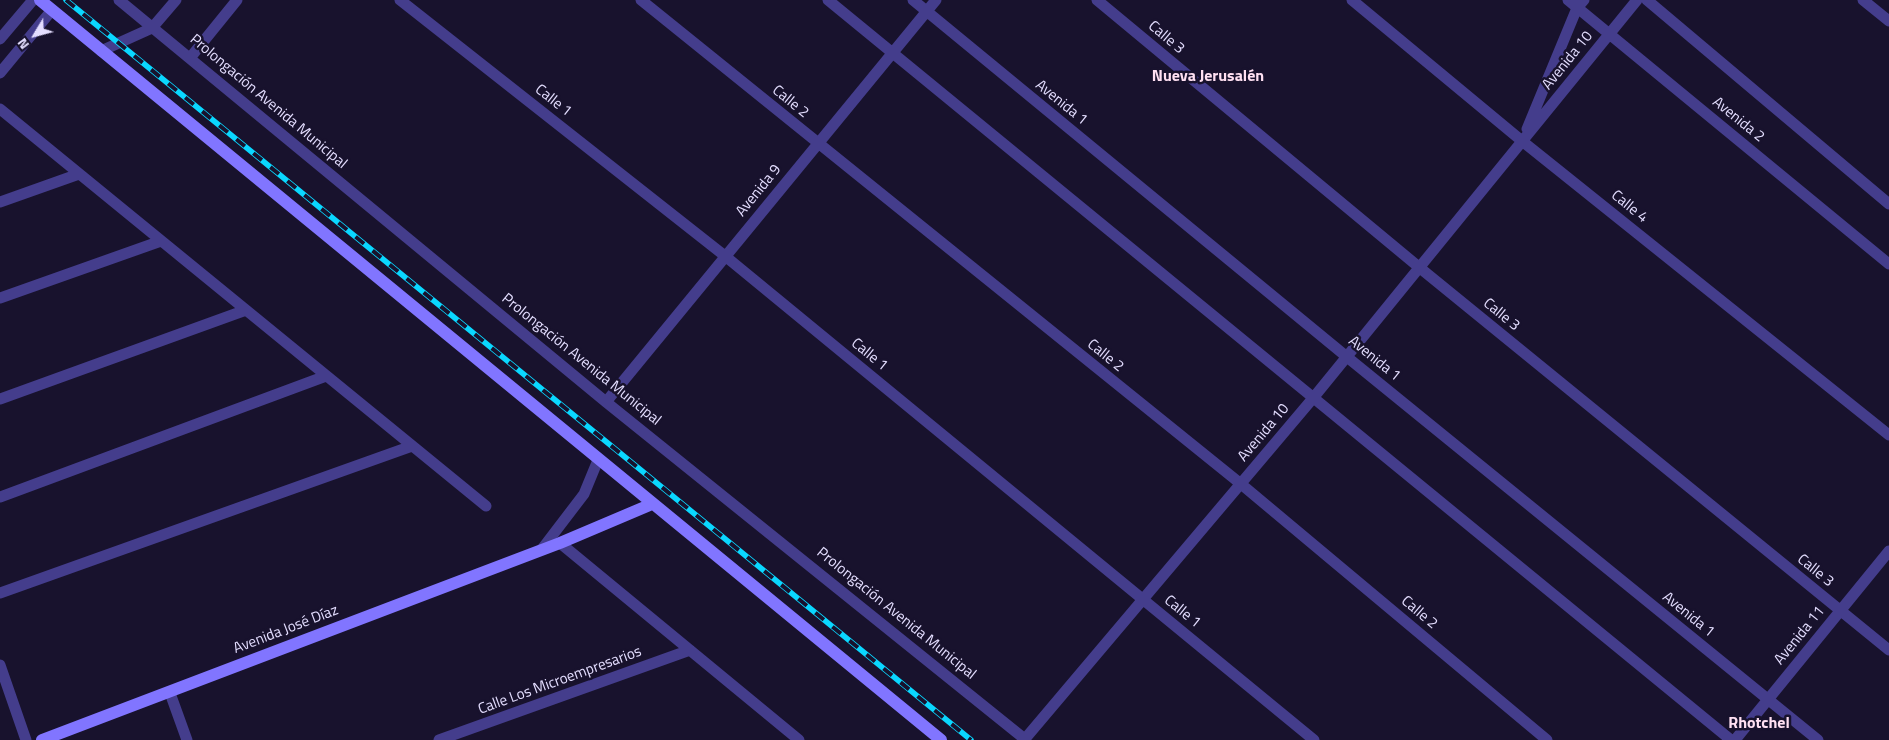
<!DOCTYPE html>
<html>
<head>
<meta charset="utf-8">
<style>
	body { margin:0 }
	#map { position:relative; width:1889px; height:740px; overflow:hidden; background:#18122d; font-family:"Titillium Web",sans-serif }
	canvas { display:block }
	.north { position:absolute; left:10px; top:10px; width:50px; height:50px; -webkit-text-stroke:4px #18122d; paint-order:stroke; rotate:233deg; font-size:14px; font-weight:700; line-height:20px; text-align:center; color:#e4deff }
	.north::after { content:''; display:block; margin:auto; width:18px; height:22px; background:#e4deff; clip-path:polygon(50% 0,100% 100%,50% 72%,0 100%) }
</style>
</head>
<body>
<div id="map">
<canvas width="1889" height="740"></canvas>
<div class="north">N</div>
</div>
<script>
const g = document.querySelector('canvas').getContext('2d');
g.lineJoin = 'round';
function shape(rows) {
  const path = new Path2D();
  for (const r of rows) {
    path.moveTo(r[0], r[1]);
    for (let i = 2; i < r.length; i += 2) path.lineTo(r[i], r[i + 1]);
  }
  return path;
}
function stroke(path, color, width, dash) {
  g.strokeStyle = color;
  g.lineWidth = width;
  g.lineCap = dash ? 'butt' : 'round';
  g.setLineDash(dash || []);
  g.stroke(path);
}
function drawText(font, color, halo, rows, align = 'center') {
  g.font = font + ' "Titillium Web",sans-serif';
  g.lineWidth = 5;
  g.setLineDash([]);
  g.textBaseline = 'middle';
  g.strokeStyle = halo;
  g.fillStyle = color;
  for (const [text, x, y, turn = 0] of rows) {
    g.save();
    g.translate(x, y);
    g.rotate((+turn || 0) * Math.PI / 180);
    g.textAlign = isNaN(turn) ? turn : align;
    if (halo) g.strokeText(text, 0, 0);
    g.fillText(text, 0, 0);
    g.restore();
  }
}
stroke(shape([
	[119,0,606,402,1026,740],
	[400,0,725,256,1314,740],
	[641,0,1241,484,1547,740],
	[828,0,1731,740],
	[913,0,1347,357,1818,740],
	[1097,0,1420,268,1889,650],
	[1352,0,1522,141,1889,435],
	[1568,0,1889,264],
	[1647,0,1889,204],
	[1863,0,1889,21],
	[0,39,33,0],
	[101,51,152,28,176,0],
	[190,58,237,0],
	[0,73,52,10],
	[0,109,486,506],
	[1527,129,1577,8,1584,0],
	[0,202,79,174],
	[0,298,161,241],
	[0,399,246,310],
	[606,402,936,0],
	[0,497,326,376],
	[560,543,799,740],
	[542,549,584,494,598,460],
	[0,593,412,446],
	[0,665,26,740],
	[170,693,187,740],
	[439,740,690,650],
	[1024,740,1314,397,1637,0],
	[1735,740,1889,551]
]), '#443d8c', 11);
stroke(shape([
	[40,0,941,740],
	[42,740,560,543,652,504]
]), '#8175ff', 12);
const rail = shape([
	[66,0,971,740]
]);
stroke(rail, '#0ad7ff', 5.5);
stroke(rail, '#18122d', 4, [11]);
drawText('15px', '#e4deff', '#18122d', [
	["Calle 3",1166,38,40],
	["Avenida 10",1568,61,-51],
	["Calle 1",553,101,38],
	["Prolongación Avenida Municipal",268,102,40],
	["Calle 2",790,102,39],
	["Avenida 1",1061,103,39],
	["Avenida 2",1738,120,39],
	["Avenida 9",759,191,-51],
	["Calle 4",1629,207,39],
	["Calle 3",1501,315,39],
	["Calle 1",869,355,39],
	["Calle 2",1105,356,39],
	["Avenida 1",1374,359,39],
	["Prolongación Avenida Municipal",581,360,39],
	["Avenida 10",1264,433,-50],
	["Calle 3",1815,571,39],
	["Calle 1",1182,612,39],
	["Calle 2",1419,613,40],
	["Prolongación Avenida Municipal",896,614,39],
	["Avenida 1",1688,615,39],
	["Avenida José Díaz",286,630,-21],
	["Avenida 11",1800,636,-51],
	["Calle Los Microempresarios",560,681,-20]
]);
drawText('bold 16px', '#ffe0f2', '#18122d', [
	["Nueva Jerusalén",1208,77],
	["Rhotchel",1759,724]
]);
</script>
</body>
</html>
